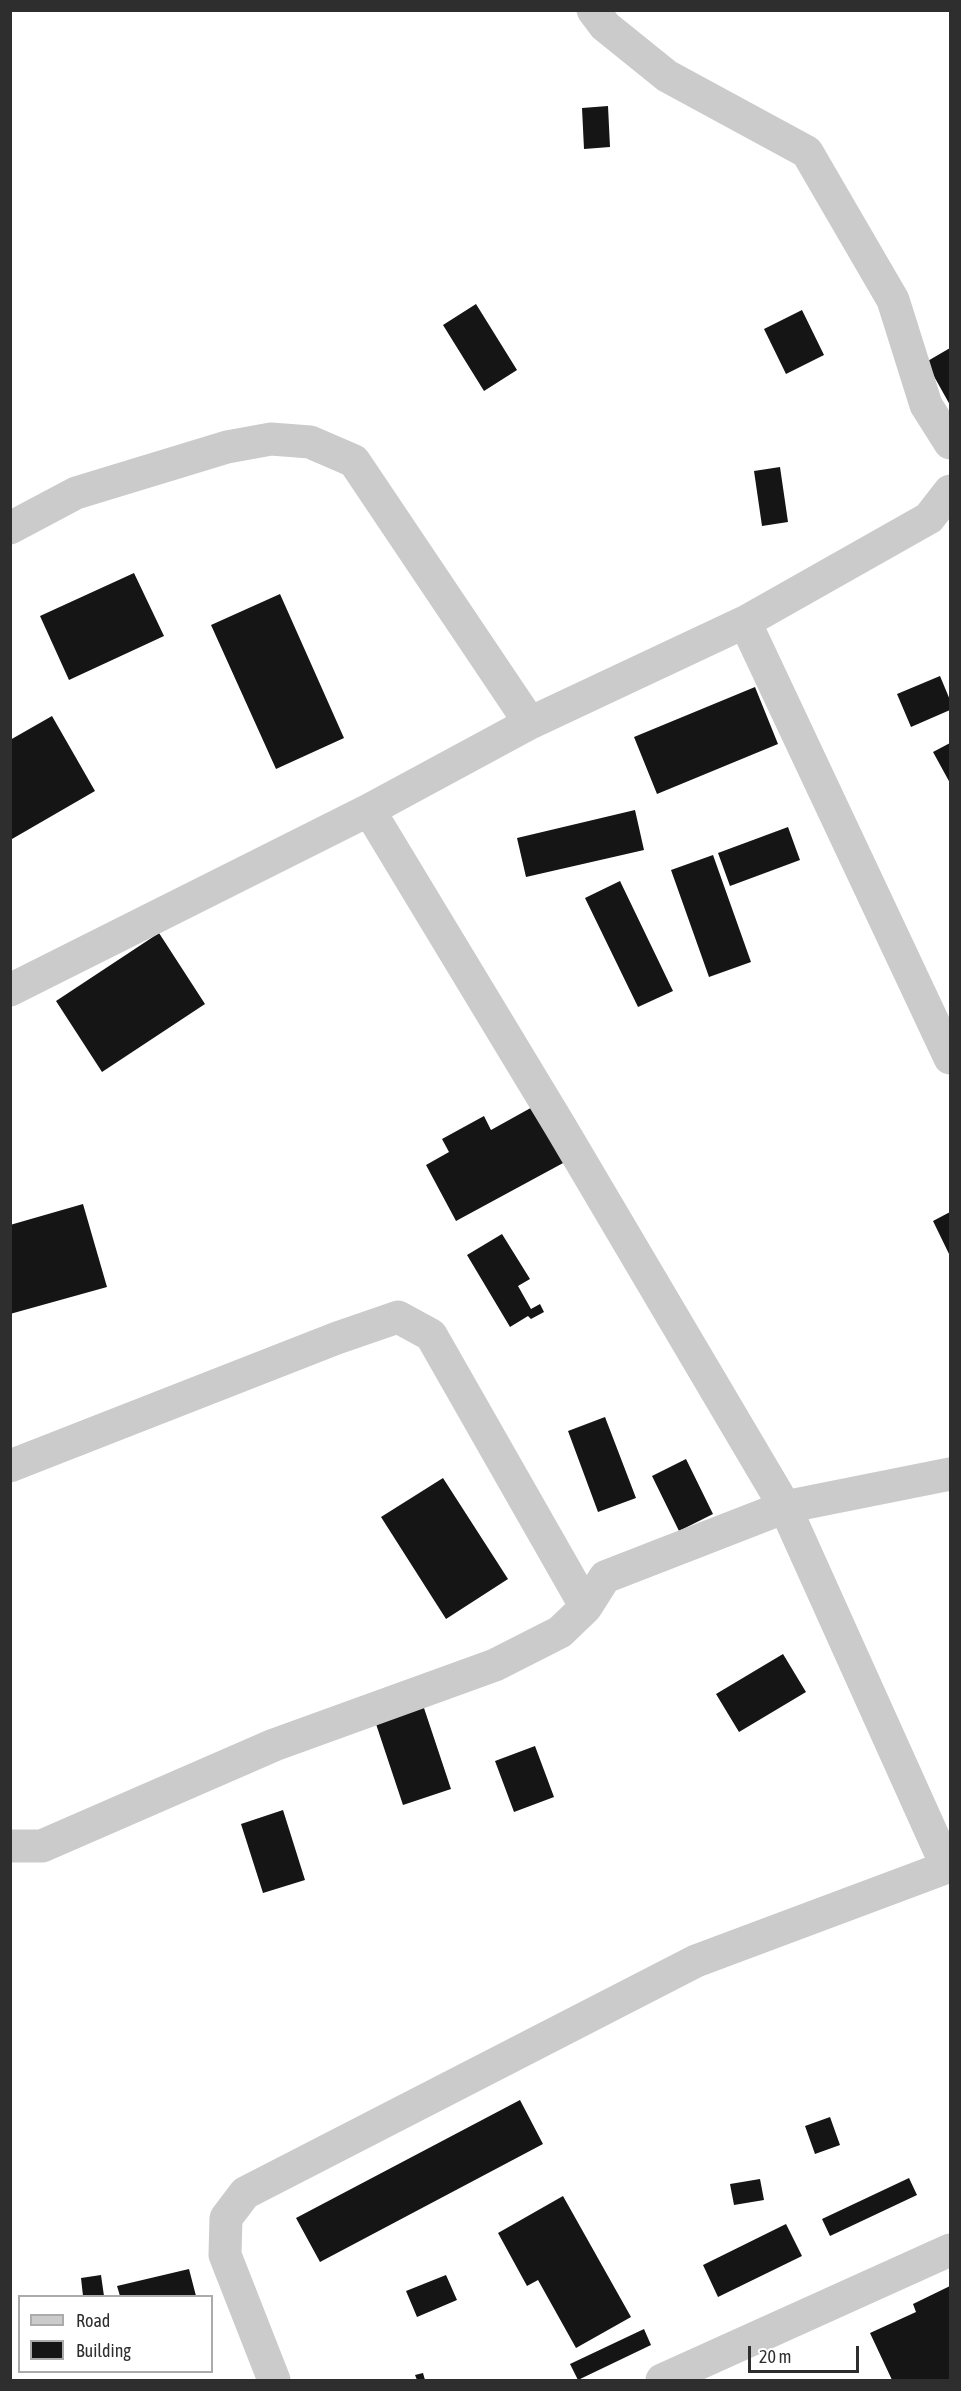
<!DOCTYPE html>
<html>
<head>
<meta charset="utf-8">
<style>
	body { margin:0 }
	#map { position:relative; width:961px; height:2391px; overflow:hidden; background:#fff; font-family:"Asap Condensed",sans-serif }
	canvas { display:block }
	.frame { position:absolute; inset:0; border:12px solid #2e2e2e; pointer-events:none }
	.legend { position:absolute; left:18px; top:2295px; width:195px; height:78px; box-sizing:border-box; background:#fff; border:2px solid #ababab; margin:0; padding:8px 10px; list-style:none; font-size:18px; color:#2e2e2e }
	.legend li { display:flex; align-items:center; gap:12px; height:30px }
	.legend b { width:30px; border:2px solid #ababab }
	.scale { position:absolute; left:748px; top:2346px; width:111px; height:27px; box-sizing:border-box; border:3px solid #2e2e2e; border-top:0; padding-left:8px; font-size:18px; line-height:21px; white-space:nowrap; color:#2e2e2e; -webkit-text-stroke:4px #fff; paint-order:stroke }
</style>
</head>
<body>
<div id="map">
<canvas width="961" height="2391"></canvas>
<div class="frame"></div>
<ul class="legend">
<li><b style="height:8px;background:#cbcbcb"></b>Road</li>
<li><b style="height:16px;background:#151515"></b>Building</li>
</ul>
<div class="scale">20 m</div>
</div>
<script>
const g = document.querySelector('canvas').getContext('2d');
g.lineJoin = 'round';
function paint(path, color) {
  g.fillStyle = color;
  g.fill(path, 'evenodd');
}
function shape(rows) {
  const path = new Path2D();
  for (const r of rows) {
    path.moveTo(r[0], r[1]);
    for (let i = 2; i < r.length; i += 2) path.lineTo(r[i], r[i + 1]);
  }
  return path;
}
function stroke(path, color, width, dash) {
  g.strokeStyle = color;
  g.lineWidth = width;
  g.lineCap = dash ? 'butt' : 'round';
  g.setLineDash(dash || []);
  g.stroke(path);
}
paint(shape([
	[608,106,610,147,584,149,582,108],
	[476,304,517,370,484,391,443,325],
	[802,310,824,355,786,374,764,329],
	[950,348,950,405,926,362],
	[780,467,788,522,762,526,754,471],
	[134,573,164,636,69,680,40,616],
	[280,594,344,738,276,769,211,625],
	[940,676,950,700,950,710,911,727,897,694],
	[755,687,778,744,657,794,634,737],
	[52,716,95,791,12,839,10,740],
	[950,743,950,783,933,752],
	[635,810,644,850,526,877,517,838],
	[788,827,800,860,730,886,718,853],
	[713,855,751,962,709,977,671,870],
	[620,881,673,991,638,1007,585,898],
	[159,933,205,1004,102,1072,56,1001],
	[536,1105,565,1162,456,1221,426,1165,449,1152,442,1139,484,1116,491,1130],
	[83,1204,107,1287,10,1314,10,1225],
	[950,1212,950,1256,933,1221],
	[502,1234,530,1279,518,1286,531,1309,540,1304,544,1312,531,1319,528,1316,510,1327,467,1255],
	[605,1417,636,1498,598,1512,568,1431],
	[686,1459,713,1514,679,1531,652,1476],
	[443,1478,508,1579,446,1619,381,1517],
	[783,1654,806,1692,739,1732,716,1694],
	[423,1705,451,1789,403,1805,375,1721],
	[535,1746,554,1797,514,1812,495,1761],
	[283,1810,305,1880,263,1893,241,1824],
	[520,2100,543,2144,320,2262,296,2218],
	[830,2117,840,2145,815,2154,805,2126],
	[909,2178,917,2195,830,2236,822,2219],
	[760,2179,764,2200,734,2205,730,2184],
	[563,2196,631,2317,576,2348,538,2280,527,2286,498,2233],
	[786,2224,802,2256,718,2297,703,2265],
	[189,2269,196,2296,120,2296,117,2286],
	[101,2275,104,2296,83,2296,81,2278],
	[446,2275,457,2300,417,2317,406,2291],
	[950,2286,950,2380,892,2380,870,2333,916,2312,913,2304],
	[644,2329,651,2345,578,2380,570,2364],
	[423,2373,425,2380,417,2380,415,2375]
]), '#151515');
stroke(shape([
	[593,10,605,26,667,76,807,152,893,300,926,405,950,443],
	[10,528,76,493,227,447,271,439,310,442,354,461,530,723],
	[745,622,950,1058],
	[369,810,560,1126,785,1507,947,1867],
	[10,990,369,810,530,723,745,622,929,518,950,491],
	[10,1466,337,1338,398,1317,431,1335,586,1607],
	[10,1846,42,1846,274,1745,495,1665,560,1632,586,1607,605,1577,785,1507,950,1474],
	[274,2380,225,2255,226,2218,245,2193,696,1961,950,1866],
	[662,2380,950,2250]
]), '#cbcbcb', 33);
</script>
</body>
</html>
